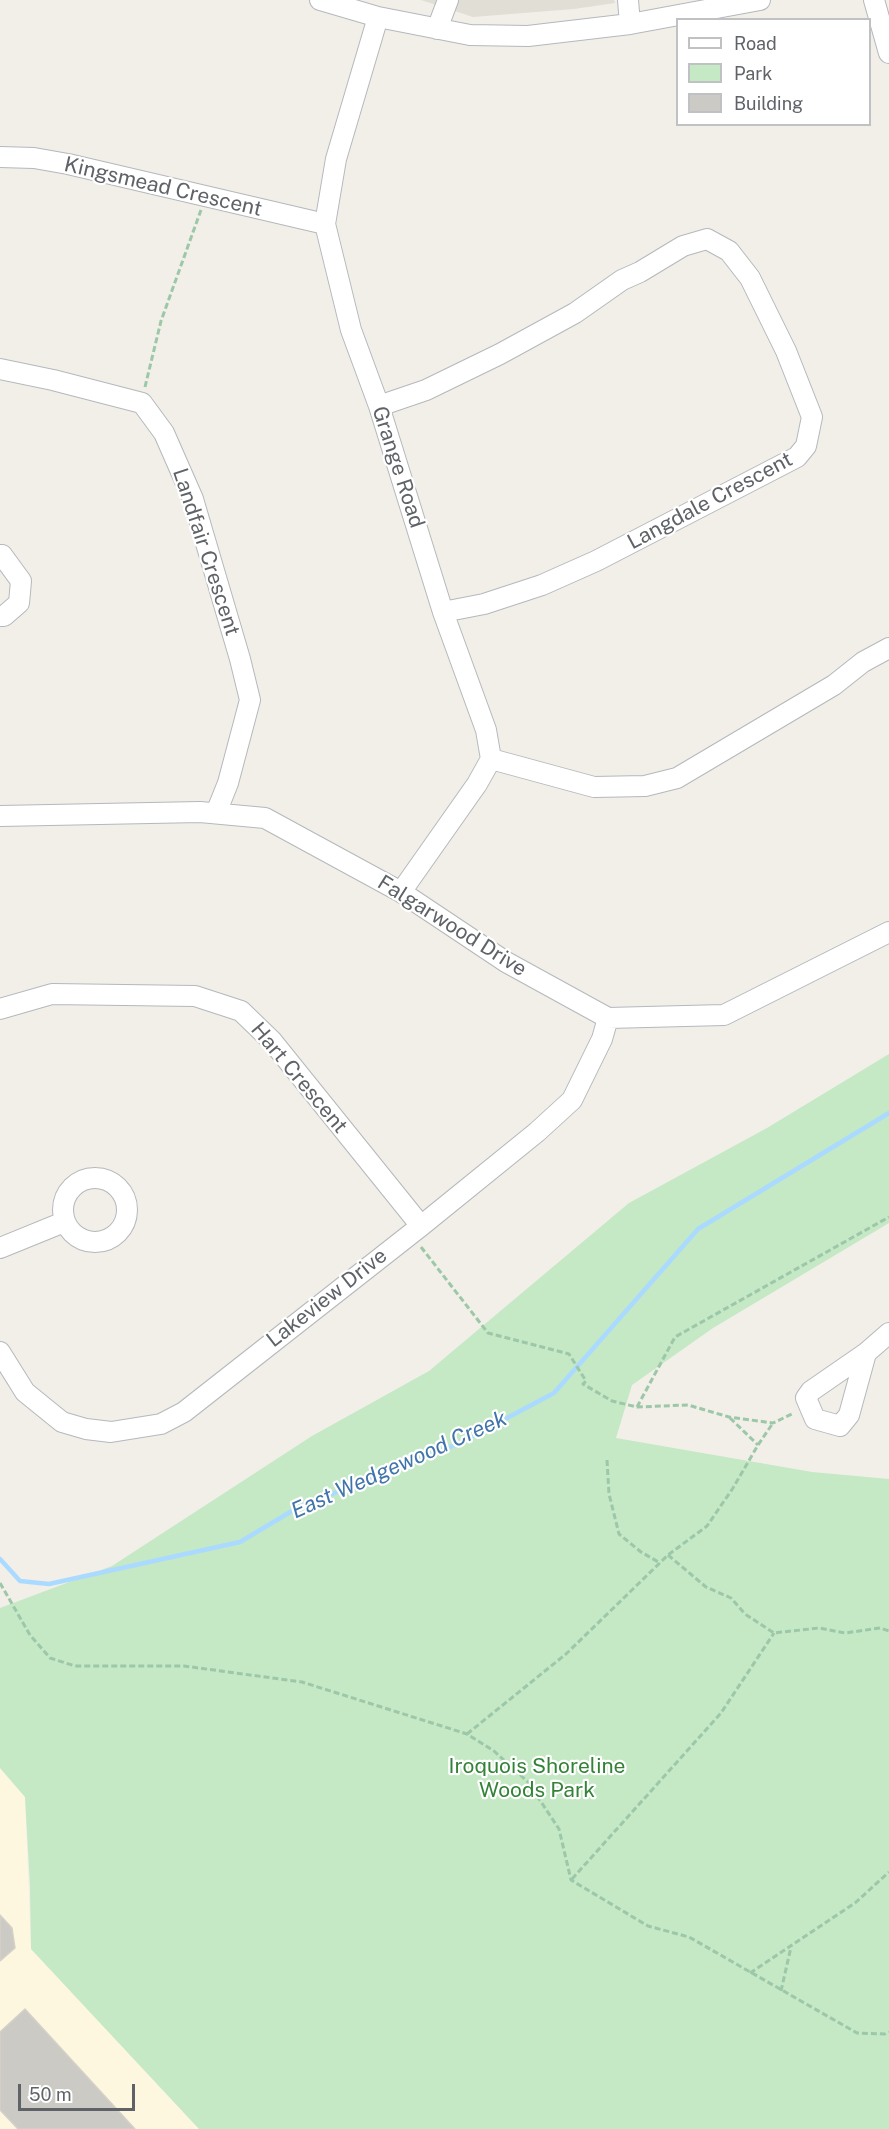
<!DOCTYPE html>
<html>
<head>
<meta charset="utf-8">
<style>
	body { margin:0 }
	#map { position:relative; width:889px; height:2129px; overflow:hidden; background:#f1efe8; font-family:"Public Sans",sans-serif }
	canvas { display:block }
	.legend { position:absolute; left:676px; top:18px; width:195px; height:108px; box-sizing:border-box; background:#fff; border:2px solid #bfc1c3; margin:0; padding:8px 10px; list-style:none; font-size:18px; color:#5f6368 }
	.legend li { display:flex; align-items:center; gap:12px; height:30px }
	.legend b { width:30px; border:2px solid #bfc1c3 }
	.scale { position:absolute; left:18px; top:2084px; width:117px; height:27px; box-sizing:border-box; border:3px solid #5f6368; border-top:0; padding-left:8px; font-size:18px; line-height:21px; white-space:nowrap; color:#5f6368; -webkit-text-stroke:4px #fff; paint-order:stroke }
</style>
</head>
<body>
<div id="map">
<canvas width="889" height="2129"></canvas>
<ul class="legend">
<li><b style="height:8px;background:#fff"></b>Road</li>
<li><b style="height:16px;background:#c5e8c5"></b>Park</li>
<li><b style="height:16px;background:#cccac5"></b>Building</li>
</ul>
<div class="scale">50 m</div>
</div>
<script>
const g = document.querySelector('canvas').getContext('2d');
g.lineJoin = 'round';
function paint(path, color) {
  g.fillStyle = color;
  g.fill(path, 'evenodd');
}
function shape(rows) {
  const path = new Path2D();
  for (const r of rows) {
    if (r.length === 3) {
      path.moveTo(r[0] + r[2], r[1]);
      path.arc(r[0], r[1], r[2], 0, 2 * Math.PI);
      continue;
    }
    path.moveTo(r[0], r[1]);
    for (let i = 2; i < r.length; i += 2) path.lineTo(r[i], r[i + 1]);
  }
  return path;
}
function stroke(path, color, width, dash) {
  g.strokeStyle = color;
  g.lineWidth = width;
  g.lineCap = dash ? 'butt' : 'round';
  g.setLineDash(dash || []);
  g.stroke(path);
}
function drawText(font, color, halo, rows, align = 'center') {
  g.font = font + ' "Public Sans",sans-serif';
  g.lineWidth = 4.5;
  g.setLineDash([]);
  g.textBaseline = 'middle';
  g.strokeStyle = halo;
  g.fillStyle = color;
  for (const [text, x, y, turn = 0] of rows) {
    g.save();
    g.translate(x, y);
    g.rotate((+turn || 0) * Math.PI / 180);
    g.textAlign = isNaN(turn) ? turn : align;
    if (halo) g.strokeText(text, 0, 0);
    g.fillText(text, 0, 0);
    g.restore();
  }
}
paint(shape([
	[0,1768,25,1797,31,1949,199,2129,0,2129]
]), '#fef7e0');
paint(shape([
	[421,0,614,0,615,3,574,9,473,17]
]), '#e1ded6');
paint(shape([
	[889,1054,889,1223,713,1328,632,1385,616,1438,812,1472,889,1479,889,2129,199,2129,31,1949,30,1886,25,1797,0,1768,0,1608,112,1566,312,1436,429,1371,629,1203,767,1128]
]), '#c5e8c5');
stroke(shape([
	[0,1559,20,1581,49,1584,240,1542,297,1508,460,1443,554,1393,698,1229,889,1113]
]), '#aadaff', 4.5);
const building = shape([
	[0,1915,12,1928,15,1948,0,1961,0,1915],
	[25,2009,135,2129,18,2129,0,2110,0,2032,25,2009]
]);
paint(building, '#cccac5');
stroke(building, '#d6d1c6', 1.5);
const minor = shape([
	[320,0,378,17,470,35,528,36,630,24,760,0],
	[628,0,630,24],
	[874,0,889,53],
	[378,17,336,159,325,224,351,330,379,406,443,612,486,730,491,759,477,784,401,892],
	[437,29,448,0],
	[0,157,34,158,68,164,325,224],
	[0,369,53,380,142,403,164,433,193,499,240,659,250,700,228,783,216,813],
	[379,406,426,390,500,354,575,313,622,280,640,272,683,246,707,239,729,251,750,278,786,351,812,417,806,446,797,457,596,561,542,585,484,604,443,612],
	[0,555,2,555,21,581,19,603,4,616,0,616],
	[491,759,594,787,645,786,677,778,834,685,863,662,889,648],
	[0,816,200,812,265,818,401,892,506,962,608,1018,724,1015,889,932],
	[0,1009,52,994,195,996,241,1011,272,1041,421,1226],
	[95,1210,32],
	[0,1248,64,1222],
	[0,1352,25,1392,62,1422,86,1429,111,1432,161,1424,184,1412,421,1226,537,1132,572,1100,602,1039,608,1018],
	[866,1353,849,1415,840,1426,815,1419,806,1398,811,1391,866,1353,889,1333]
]);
stroke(minor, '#b5b8bc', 22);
stroke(shape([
	[145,387,161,321,201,210],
	[421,1247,488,1333,569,1354,586,1381,583,1384,612,1401,637,1407,688,1405,729,1417,773,1423,794,1413],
	[637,1407,675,1337,889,1217],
	[730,1418,758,1445],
	[607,1460,609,1494,619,1534,641,1552,660,1563],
	[668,1555,706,1587,731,1598,745,1614,774,1633,819,1628,845,1633,880,1628,889,1631],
	[0,1583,30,1635,50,1658,75,1666,184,1666,302,1682,467,1734,494,1751,528,1782,559,1829,571,1880,648,1926,689,1937,857,2033,885,2034,889,2032],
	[467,1734,566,1654,668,1555,707,1526,733,1488,758,1445,773,1423],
	[572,1879,721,1713,774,1633],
	[750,1973,855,1903,889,1872],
	[781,1991,791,1947]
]), '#9cc7a9', 3, [6, 3]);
stroke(minor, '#fff', 20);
drawText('21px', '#5f6368', '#fff', [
	["Kingsmead Crescent",163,187,13],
	["Grange Road",398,467,72],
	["Langdale Crescent",710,501,-28],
	["Landfair Crescent",206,552,72],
	["Falgarwood Drive",452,926,32],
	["Hart Crescent",299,1078,50],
	["Lakeview Drive",327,1298,-38]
]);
drawText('21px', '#348238', '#fff', [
	["Iroquois Shoreline",537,1767],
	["Woods Park",537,1791]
]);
drawText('italic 22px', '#4174aa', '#fff', [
	["East Wedgewood Creek",399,1465,-24]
]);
</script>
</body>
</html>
